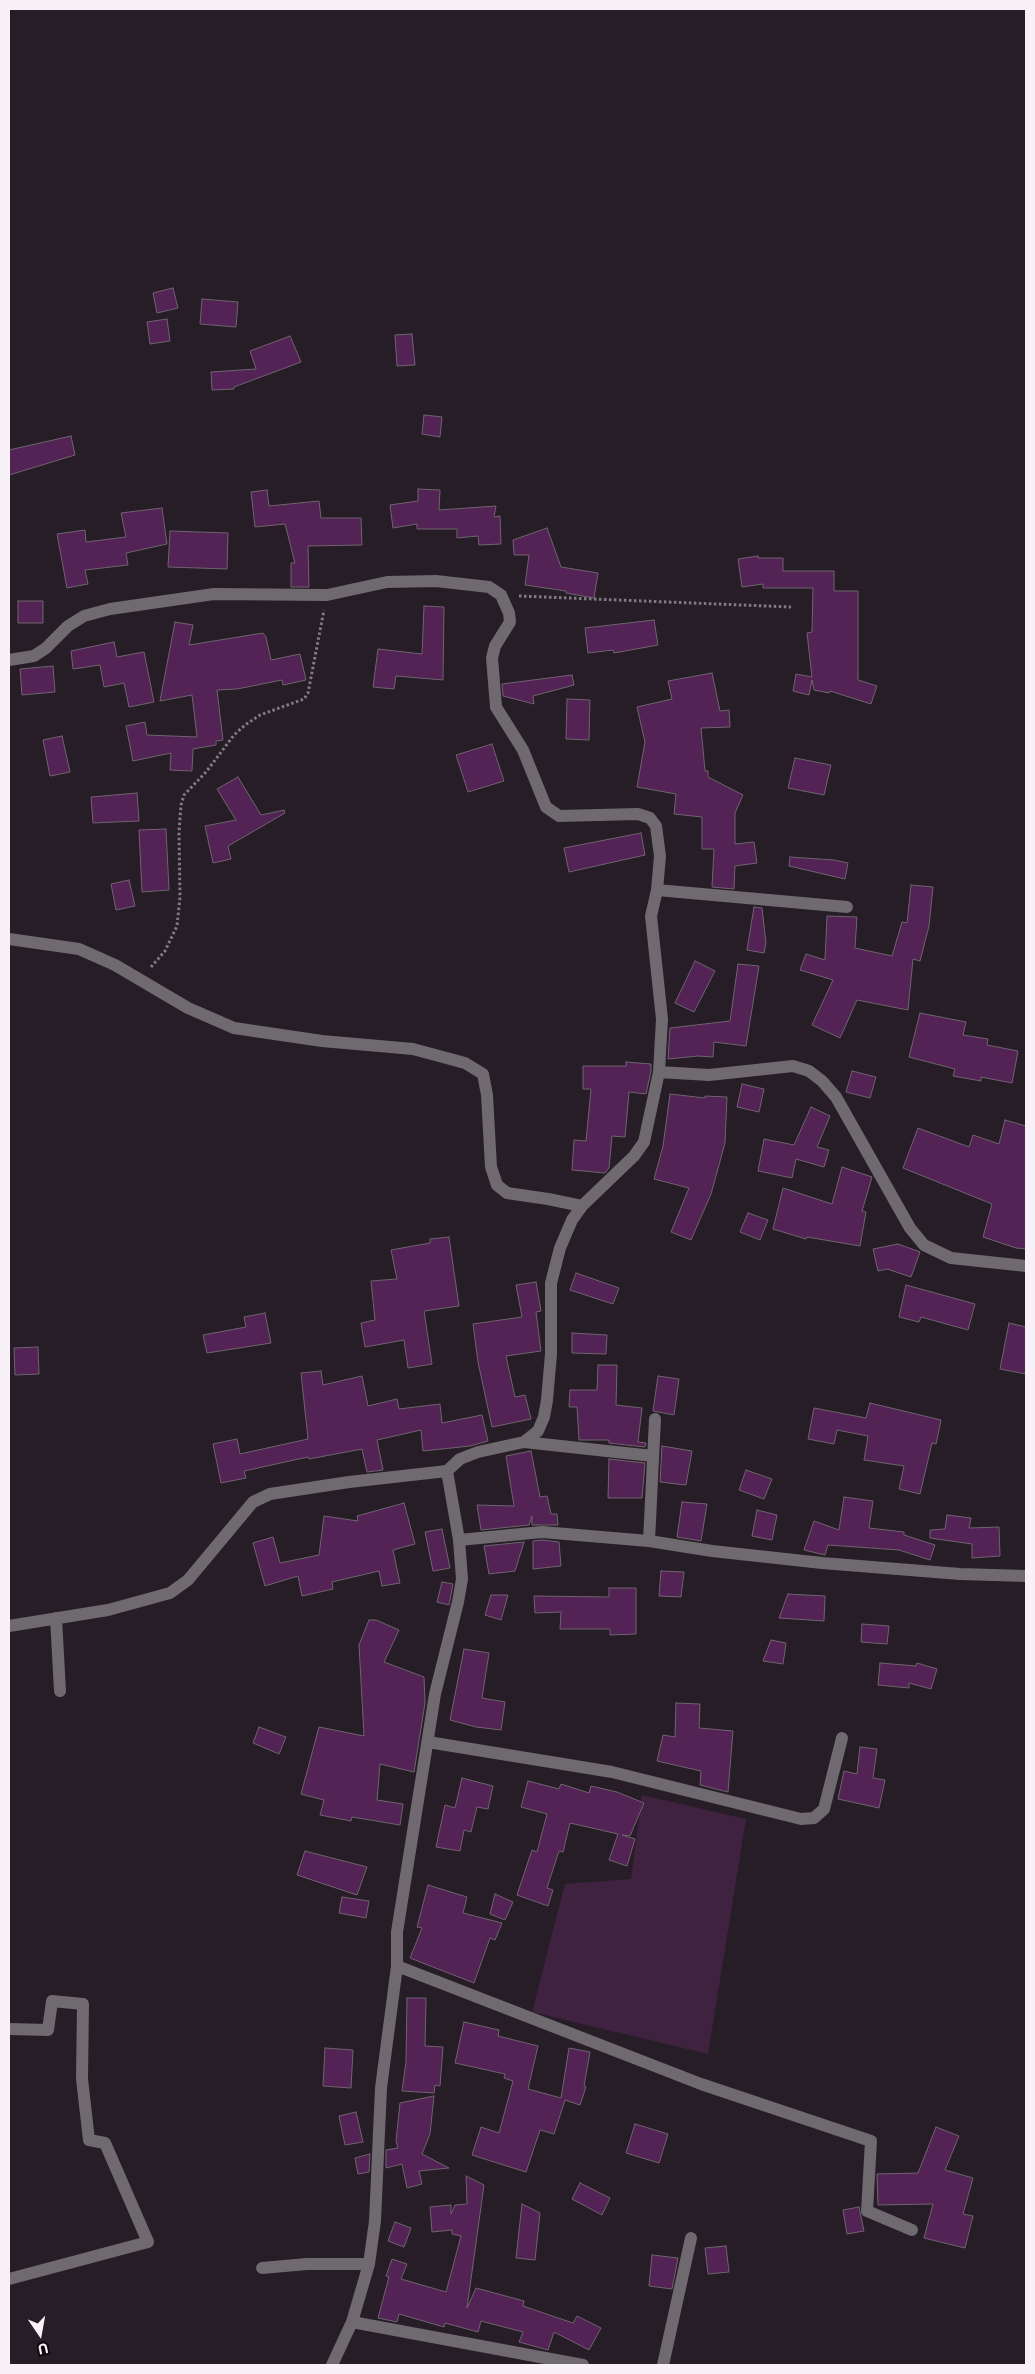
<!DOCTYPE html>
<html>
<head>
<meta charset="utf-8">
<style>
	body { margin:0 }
	#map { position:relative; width:1035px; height:2374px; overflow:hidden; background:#261d26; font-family:"Noto Sans",sans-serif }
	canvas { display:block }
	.frame { position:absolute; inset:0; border:10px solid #f8f1f8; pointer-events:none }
	.north { position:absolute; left:15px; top:2309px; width:50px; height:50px; -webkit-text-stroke:4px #0d090d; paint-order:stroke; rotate:168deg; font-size:14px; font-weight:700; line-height:20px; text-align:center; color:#f8f1f8 }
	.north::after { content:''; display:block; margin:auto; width:18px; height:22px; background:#f8f1f8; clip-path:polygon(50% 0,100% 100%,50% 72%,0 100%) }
</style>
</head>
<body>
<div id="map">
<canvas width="1035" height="2374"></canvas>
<div class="frame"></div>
<div class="north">U</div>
</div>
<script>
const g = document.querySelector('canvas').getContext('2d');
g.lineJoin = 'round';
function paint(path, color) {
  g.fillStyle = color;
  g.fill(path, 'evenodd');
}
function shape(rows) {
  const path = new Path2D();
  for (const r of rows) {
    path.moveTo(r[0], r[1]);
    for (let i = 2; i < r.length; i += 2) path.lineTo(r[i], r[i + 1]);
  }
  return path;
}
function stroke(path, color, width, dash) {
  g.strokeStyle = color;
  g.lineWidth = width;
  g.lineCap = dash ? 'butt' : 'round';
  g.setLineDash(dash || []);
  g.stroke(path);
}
paint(shape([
	[642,1795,746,1819,708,2054,532,2012,565,1884,631,1879]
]), '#3f2240');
const building = shape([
	[173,288,178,308,157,313,153,293,173,288],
	[202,299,238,302,236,327,200,324,202,299],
	[167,319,170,341,150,344,147,322,167,319],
	[412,334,415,365,397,366,395,335,412,334],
	[290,336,301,362,234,387,234,389,212,390,211,372,256,369,250,351,290,336],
	[424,415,442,417,440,437,422,434,424,415],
	[71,436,75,455,9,475,9,450,71,436],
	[418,489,440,490,439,510,496,506,494,517,500,516,501,544,479,545,478,536,457,538,457,529,417,529,417,524,393,528,390,505,418,501,418,489],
	[267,490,269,506,319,501,321,518,361,518,362,545,308,546,309,587,291,587,291,563,295,563,285,524,255,527,251,492,267,490],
	[162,508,167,544,126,553,128,565,85,570,88,584,67,588,57,534,85,530,86,542,126,537,121,513,162,508],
	[547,528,561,567,598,573,594,598,566,593,566,591,525,585,529,555,514,555,513,540,547,528],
	[170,531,228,533,227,569,168,567,170,531],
	[758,556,758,558,783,558,783,571,834,571,834,591,858,591,858,680,877,686,871,704,830,691,829,693,814,690,812,680,809,695,793,691,796,674,812,677,807,633,812,632,813,588,763,588,763,584,742,587,738,559,758,556],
	[18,601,43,601,43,623,18,623,18,601],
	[424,606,444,607,443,680,396,676,394,689,373,687,378,649,422,654,424,606],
	[654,620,658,645,614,653,613,650,588,653,585,628,654,620],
	[175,622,193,625,189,645,263,633,266,637,271,660,300,654,306,680,283,685,282,680,237,689,217,690,223,740,216,741,216,745,193,749,192,771,170,770,171,753,133,761,126,726,145,722,147,735,197,737,192,695,160,701,175,622],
	[114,642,117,657,144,652,154,702,129,707,124,683,104,687,100,665,73,669,71,651,114,642],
	[53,666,55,692,22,695,20,669,53,666],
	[712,673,720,711,729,710,730,727,701,728,705,771,708,771,708,777,743,795,735,813,735,844,754,842,757,863,735,866,734,889,712,887,714,849,702,849,702,817,674,814,676,794,637,787,645,742,637,707,672,699,668,681,712,673],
	[572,675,574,685,533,696,534,704,503,696,502,684,572,675],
	[567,699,590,700,589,740,566,739,567,699],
	[62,736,70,772,50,776,43,740,62,736],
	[492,744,504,781,468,792,456,755,492,744],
	[795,758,831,765,824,795,788,788,795,758],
	[238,777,261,815,284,810,285,813,228,846,231,859,213,863,205,826,236,820,217,789,238,777],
	[137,793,139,821,93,823,91,797,137,793],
	[166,829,169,890,142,892,139,830,166,829],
	[641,833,645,855,569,872,564,848,641,833],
	[790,857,834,860,848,863,845,879,789,866,790,857],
	[129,880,135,906,116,910,111,884,129,880],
	[911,885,933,887,929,926,920,961,913,959,908,1010,857,1000,840,1038,812,1025,833,980,800,970,806,954,825,960,827,916,857,917,855,948,892,956,902,922,907,923,911,885],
	[754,907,762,908,766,943,764,953,747,950,754,907],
	[695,961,715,971,694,1012,675,1003,695,961],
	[738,964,759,966,746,1046,714,1042,713,1057,698,1056,668,1059,670,1028,730,1021,738,964],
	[920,1013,966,1022,963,1035,988,1039,987,1045,1018,1051,1012,1083,981,1077,981,1081,953,1076,955,1069,909,1057,920,1013],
	[626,1062,651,1064,651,1071,646,1094,629,1092,625,1137,612,1136,609,1168,605,1173,572,1170,574,1140,586,1141,591,1089,583,1089,583,1066,626,1066,626,1062],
	[852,1071,876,1077,870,1098,846,1092,852,1071],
	[742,1084,764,1089,759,1112,737,1107,742,1084],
	[670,1094,705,1098,705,1096,727,1097,725,1143,711,1194,691,1240,671,1232,689,1188,654,1179,663,1146,670,1094],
	[811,1107,830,1116,817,1147,829,1150,824,1167,796,1159,792,1178,758,1171,764,1139,794,1145,811,1107],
	[1005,1120,1026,1126,1026,1249,1016,1248,983,1237,992,1204,903,1168,918,1128,969,1147,973,1135,999,1144,1005,1120],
	[842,1167,872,1177,862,1211,866,1212,860,1246,807,1237,806,1239,773,1229,783,1188,832,1204,842,1167],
	[748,1213,768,1220,760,1240,740,1232,748,1213],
	[449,1237,459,1306,424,1311,432,1364,408,1368,404,1340,365,1347,361,1323,375,1320,371,1281,397,1279,391,1250,430,1243,430,1239,449,1237],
	[898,1244,920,1252,911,1277,887,1269,878,1271,873,1249,898,1244],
	[576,1273,619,1288,613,1304,570,1290,576,1273],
	[536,1282,541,1311,536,1312,541,1351,506,1356,515,1397,525,1395,531,1419,492,1427,478,1362,473,1324,522,1317,516,1285,536,1282],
	[906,1285,975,1304,968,1330,921,1317,919,1322,899,1317,906,1285],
	[265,1313,271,1343,207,1353,203,1335,246,1327,244,1317,265,1313],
	[1009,1323,1026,1327,1026,1374,1000,1369,1009,1323],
	[572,1333,607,1335,606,1354,572,1353,572,1333],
	[38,1347,39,1374,15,1375,14,1348,38,1347],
	[598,1365,617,1365,616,1405,642,1408,638,1442,646,1443,645,1447,609,1443,609,1440,579,1440,577,1407,569,1407,570,1390,597,1390,598,1365],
	[321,1371,323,1385,362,1376,368,1406,397,1399,399,1409,440,1404,442,1423,482,1415,488,1441,470,1446,423,1451,421,1430,377,1440,383,1470,367,1472,362,1449,309,1459,308,1457,244,1471,246,1478,221,1483,213,1444,237,1439,240,1454,308,1439,301,1373,321,1371],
	[658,1376,679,1379,674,1415,653,1411,658,1376],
	[870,1403,941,1420,936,1444,932,1443,920,1494,899,1489,904,1466,864,1460,868,1436,837,1430,834,1444,808,1439,814,1408,866,1418,870,1403],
	[662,1446,692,1451,686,1485,660,1482,662,1446],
	[531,1451,540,1497,547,1496,551,1514,557,1514,558,1525,532,1525,532,1516,529,1525,481,1530,477,1505,514,1506,506,1456,531,1451],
	[609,1459,645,1463,642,1498,608,1498,609,1459],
	[746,1470,772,1479,764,1499,739,1490,746,1470],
	[844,1497,873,1501,869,1528,904,1532,904,1535,935,1545,930,1560,899,1550,828,1545,825,1555,804,1550,814,1521,839,1530,844,1497],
	[682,1502,707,1504,701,1541,677,1537,682,1502],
	[404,1503,415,1544,393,1550,400,1583,382,1586,379,1571,332,1582,333,1589,302,1596,298,1576,265,1586,253,1543,273,1537,280,1563,319,1555,324,1516,358,1521,357,1516,404,1503],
	[757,1510,777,1515,772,1540,752,1536,757,1510],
	[947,1515,971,1518,969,1528,999,1527,1000,1556,972,1558,972,1544,930,1538,930,1530,945,1529,947,1515],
	[442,1529,450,1568,433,1571,425,1532,442,1529],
	[542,1540,559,1542,561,1566,533,1569,533,1541,542,1540],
	[524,1542,515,1571,489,1574,484,1546,524,1542],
	[661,1571,684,1572,681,1597,659,1596,661,1571],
	[442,1582,453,1584,449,1605,437,1602,442,1582],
	[609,1588,636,1588,636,1634,610,1635,610,1629,560,1629,561,1612,535,1613,534,1596,609,1597,609,1588],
	[788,1594,825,1596,824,1621,779,1618,788,1594],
	[491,1595,508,1595,501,1620,485,1615,491,1595],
	[369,1620,376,1620,399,1630,384,1662,424,1677,425,1703,414,1772,380,1764,377,1800,403,1804,400,1825,352,1817,351,1821,320,1815,324,1800,301,1794,319,1727,364,1736,359,1645,369,1620],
	[862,1624,889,1626,887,1644,861,1642,862,1624],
	[771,1640,786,1643,783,1664,763,1661,771,1640],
	[464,1649,489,1653,482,1698,505,1702,501,1730,476,1727,450,1720,464,1649],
	[880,1663,916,1666,917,1663,937,1669,931,1689,909,1683,909,1688,878,1685,880,1663],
	[676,1703,700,1704,699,1728,733,1731,728,1792,700,1785,701,1771,657,1761,663,1735,675,1737,676,1703],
	[259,1727,286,1737,279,1754,253,1743,259,1727],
	[860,1747,877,1749,873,1778,885,1780,879,1808,838,1799,844,1771,857,1774,860,1747],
	[462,1778,493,1786,488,1809,477,1807,471,1832,464,1830,460,1851,436,1847,445,1805,455,1808,462,1778],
	[528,1781,559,1789,561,1784,589,1793,591,1786,617,1792,644,1803,630,1836,622,1835,635,1839,627,1866,609,1860,618,1834,570,1823,563,1852,559,1851,547,1888,553,1890,548,1906,517,1895,532,1850,537,1852,547,1814,521,1807,528,1781],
	[305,1851,367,1867,357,1895,297,1875,305,1851],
	[428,1885,467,1897,463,1913,502,1923,495,1940,490,1938,474,1983,410,1958,422,1928,417,1927,428,1885],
	[495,1894,513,1902,505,1920,490,1914,495,1894],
	[342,1897,369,1901,366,1918,339,1913,342,1897],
	[407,1998,426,1998,425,2046,443,2047,440,2086,435,2085,434,2093,402,2091,406,2062,407,1998],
	[464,2022,499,2030,498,2036,538,2046,528,2089,561,2098,569,2048,590,2052,584,2086,586,2087,580,2105,565,2100,554,2134,540,2130,526,2172,472,2155,481,2127,499,2133,513,2081,504,2078,505,2074,455,2063,464,2022],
	[325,2048,353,2050,351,2088,323,2086,325,2048],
	[434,2096,430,2134,422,2154,449,2168,419,2171,422,2184,407,2188,402,2164,386,2168,386,2150,398,2148,396,2141,400,2103,434,2096],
	[356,2112,363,2142,345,2145,339,2116,356,2112],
	[635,2124,668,2134,659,2163,626,2153,635,2124],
	[936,2127,959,2136,945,2170,973,2178,963,2214,973,2216,965,2248,924,2238,933,2204,878,2205,877,2174,918,2173,936,2127],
	[370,2154,369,2172,358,2174,355,2158,370,2154],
	[466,2176,484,2185,467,2308,476,2288,524,2301,523,2306,573,2323,577,2316,601,2328,589,2350,554,2332,548,2350,519,2342,523,2332,481,2321,478,2332,445,2323,444,2327,399,2314,397,2322,378,2318,389,2277,386,2276,392,2259,407,2264,401,2279,446,2292,461,2236,452,2234,452,2230,432,2232,430,2207,451,2205,451,2214,455,2205,467,2204,466,2176],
	[580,2183,610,2198,602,2215,572,2199,580,2183],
	[522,2204,540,2213,535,2260,516,2258,522,2204],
	[859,2207,864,2231,847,2234,843,2210,859,2207],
	[395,2222,411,2228,404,2247,388,2241,395,2222],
	[726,2246,729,2272,708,2274,705,2248,726,2246],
	[652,2255,678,2258,672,2289,649,2286,652,2255]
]);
paint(building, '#522354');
stroke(building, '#6f646f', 1);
stroke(shape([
	[519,596,791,607],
	[151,967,165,951,177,926,180,897,179,832,181,805,184,795,206,772,234,735,245,725,260,715,304,699,308,693,324,610]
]), '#837b83', 3, [2.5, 2.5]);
stroke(shape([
	[9,660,34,656,46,648,68,626,84,616,110,609,214,594,327,595,387,582,436,581,489,587,501,595,509,613,510,622,495,646,492,658,496,707,523,750,546,807,559,816,638,814,650,818,656,826,660,856,657,890,651,916,662,1019,659,1072,644,1142,634,1156,582,1206,572,1220,560,1248,551,1283,551,1354,547,1400,544,1417,538,1431,524,1442,478,1452,460,1459,447,1471,349,1482,270,1494,253,1502,188,1580,170,1593,108,1610,9,1626],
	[657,890,847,907],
	[9,939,79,949,115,965,188,1008,234,1028,322,1041,413,1049,465,1063,483,1074,487,1095,491,1167,497,1185,507,1193,548,1199,582,1206],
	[659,1072,709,1075,793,1066,809,1071,822,1081,836,1097,910,1228,924,1245,951,1258,1026,1266],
	[524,1442,653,1456],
	[459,1540,542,1532,649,1541,712,1551,822,1563,960,1574,1026,1576],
	[649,1541,655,1419],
	[56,1618,60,1691],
	[428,1742,612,1772,801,1819,814,1818,824,1809,842,1738],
	[397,1966,701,2084,871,2141,867,2211,912,2230],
	[9,2029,48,2030,52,2001,83,2004,82,2079,89,2140,105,2143,148,2242,9,2279],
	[262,2268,307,2264,369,2264],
	[352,2322,583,2365],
	[332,2365,352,2322,369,2264,375,2221,381,2088,397,1966,397,1932,435,1694,458,1602,462,1579,459,1540,447,1471],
	[663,2365,691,2238]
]), '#6f6a6f', 12);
</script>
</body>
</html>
